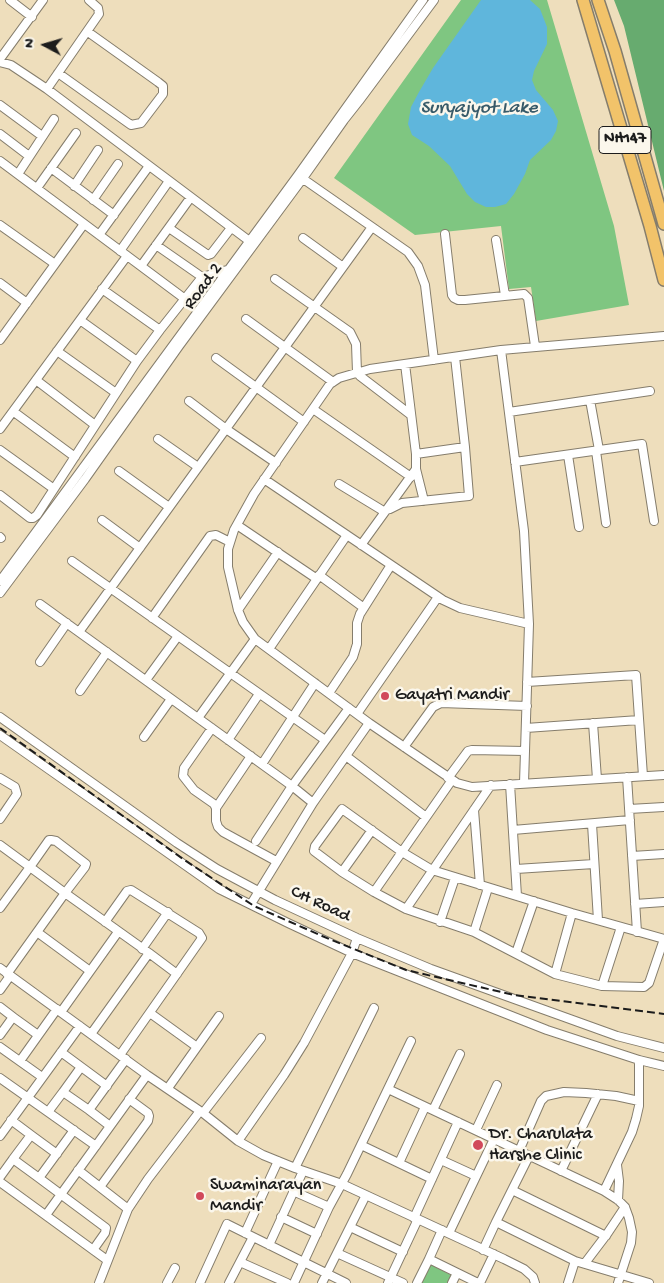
<!DOCTYPE html>
<html>
<head>
<meta charset="utf-8">
<style>
	body { margin:0 }
	#map { position:relative; width:664px; height:1283px; overflow:hidden; background:#eedebc; font-family:"Gochi Hand",sans-serif }
	canvas { display:block }
	.north { position:absolute; left:20px; top:20px; width:50px; height:50px; -webkit-text-stroke:4px #fbf7ec; paint-order:stroke; rotate:276deg; font-size:14px; font-weight:700; line-height:20px; text-align:center; color:#1c1c1c }
	.north::after { content:''; display:block; margin:auto; width:18px; height:22px; background:#1c1c1c; clip-path:polygon(50% 0,100% 100%,50% 72%,0 100%) }
</style>
</head>
<body>
<div id="map">
<canvas width="664" height="1283"></canvas>
<div class="north">N</div>
</div>
<script>
const g = document.querySelector('canvas').getContext('2d');
g.lineJoin = 'round';
function paint(path, color) {
  g.fillStyle = color;
  g.fill(path, 'evenodd');
}
function shape(rows) {
  const path = new Path2D();
  for (const r of rows) {
    path.moveTo(r[0], r[1]);
    for (let i = 2; i < r.length; i += 2) path.lineTo(r[i], r[i + 1]);
  }
  return path;
}
function stroke(path, color, width, dash) {
  g.strokeStyle = color;
  g.lineWidth = width;
  g.lineCap = dash ? 'butt' : 'round';
  g.setLineDash(dash || []);
  g.stroke(path);
}
function drawText(font, color, halo, rows, align = 'center') {
  g.font = font + ' "Gochi Hand",sans-serif';
  g.lineWidth = 5;
  g.setLineDash([]);
  g.textBaseline = 'middle';
  g.strokeStyle = halo;
  g.fillStyle = color;
  for (const [text, x, y, turn = 0] of rows) {
    g.save();
    g.translate(x, y);
    g.rotate((+turn || 0) * Math.PI / 180);
    g.textAlign = isNaN(turn) ? turn : align;
    if (halo) g.strokeText(text, 0, 0);
    g.fillText(text, 0, 0);
    g.restore();
  }
}
paint(shape([
	[461,0,547,0,614,226,629,305,536,321,531,287,509,289,501,226,415,235,334,178],
	[430,1264,453,1276,449,1283,420,1283]
]), '#7fc681');
paint(shape([
	[614,0,664,0,664,191,624,26]
]), '#67ab6f');
paint(shape([
	[481,0,530,0,540,9,547,27,547,44,534,71,532,80,536,90,553,110,558,121,556,131,551,140,530,160,525,174,514,194,506,204,495,207,486,207,475,202,467,194,450,166,429,146,412,135,408,124,411,107,419,92,433,68]
]), '#5fb6dc');
const minor = shape([
	[10,0,32,17],
	[0,59,43,0],
	[0,62,11,65,47,89,252,243],
	[58,73,131,125,141,123,163,94,163,86,158,82,88,32],
	[47,89,99,14,98,8,89,0],
	[0,105,42,136],
	[0,134,29,156],
	[0,161,185,299],
	[51,168,114,215],
	[18,174,54,119],
	[299,176,408,252,418,266,425,285,434,360],
	[74,186,98,150],
	[37,188,76,133],
	[93,200,118,164],
	[0,225,55,264],
	[169,228,208,255,211,254,231,228],
	[445,234,452,295,454,298,458,300,465,300,524,294,528,298,535,346],
	[99,235,149,166],
	[303,238,343,267],
	[496,240,505,295],
	[156,245,202,277],
	[120,251,169,181],
	[141,266,191,197],
	[275,279,350,332,356,344,357,372,360,376,411,415],
	[0,283,27,303],
	[102,289,160,330],
	[246,319,333,382],
	[80,320,137,361],
	[0,340,84,224],
	[501,350,524,531,529,624,524,783],
	[57,351,116,393],
	[216,358,304,422],
	[36,380,95,425],
	[590,400,599,450],
	[189,401,226,429,276,463],
	[313,409,411,477],
	[14,412,75,457],
	[509,412,650,391],
	[0,429,127,256],
	[158,439,198,467],
	[0,450,54,489],
	[596,451,606,523],
	[416,454,465,447,455,357],
	[568,455,579,527],
	[515,462,642,444,654,521],
	[416,469,424,501],
	[119,471,169,507],
	[264,479,443,600,460,608,529,624],
	[339,484,385,512],
	[0,495,30,518,33,518,37,515,137,361,160,330,202,277,227,270],
	[390,509,402,503,469,496,465,447],
	[102,520,140,548],
	[237,525,317,579],
	[0,537,1,538],
	[361,545,416,469,416,454,405,364],
	[72,561,325,740],
	[319,575,364,608],
	[0,581,298,175,423,0],
	[0,593,85,479,179,346,303,178,344,120,359,101,434,0],
	[40,604,292,786,313,803],
	[238,610,278,552],
	[152,618,210,536,216,535,230,542],
	[79,632,372,227],
	[269,649,347,535],
	[40,662,67,623],
	[146,680,178,636],
	[527,682,636,675,643,776],
	[80,691,107,652],
	[329,693,353,657,357,644,357,623,360,614,391,565],
	[357,714,438,597],
	[0,717,177,843,217,869,275,900,357,938,431,969,617,1036,664,1048],
	[198,718,255,639],
	[369,723,255,639,243,622,238,610,228,567,228,549,234,530,254,494,330,384,339,378,370,369,501,350,664,336],
	[593,723,597,779],
	[212,728,184,768,183,776,194,790,214,804,216,808,216,821,218,827,223,832,276,861],
	[526,728,639,720],
	[0,735,219,889,288,923,352,953,547,1030,639,1060,664,1066],
	[144,737,171,699],
	[228,740,259,694],
	[404,747,433,707,441,703,527,706],
	[346,756,426,817],
	[262,764,315,683],
	[627,777,637,932],
	[0,778,15,787,17,794,0,819],
	[448,778,468,751,472,750,525,751],
	[510,784,517,896],
	[216,808,251,756],
	[342,809,402,852,432,870,572,913,664,939,649,983,644,987,602,986,555,974,474,932,406,909,374,892,342,872,314,851,315,846,342,809],
	[629,809,664,807],
	[474,810,480,885],
	[592,824,598,920],
	[513,830,630,820],
	[256,841,292,786,349,708],
	[0,845,30,867,0,908],
	[632,856,664,854],
	[516,869,594,864],
	[342,872,372,830],
	[374,892,452,780],
	[251,904,313,803,369,723,457,783,472,787,664,775],
	[635,904,664,902],
	[406,909,491,785],
	[105,922,127,891,131,890,199,933,202,938,120,1055],
	[440,922,455,878],
	[37,932,90,971],
	[474,932,488,888],
	[357,938,352,953,304,1043,284,1075,238,1141,263,1155,295,1168,342,1184,504,1259,524,1269,533,1277,535,1283],
	[142,949,168,912],
	[516,953,534,901],
	[0,968,147,1075,203,1113,238,1141],
	[7,974,65,893,85,867,86,864,56,841,51,840,49,840,30,867,65,893,149,953,177,974],
	[555,974,572,913],
	[602,986,621,927],
	[0,990,10,976],
	[0,1007,13,1017,0,1035],
	[61,1012,118,932],
	[150,1013,197,1047],
	[13,1017,38,1035],
	[91,1034,149,953],
	[0,1047,42,1077],
	[61,1052,107,1086],
	[20,1061,57,1009],
	[0,1078,96,1146],
	[168,1088,219,1016],
	[388,1089,604,1191,618,1200,625,1207,629,1218,632,1232,631,1243,618,1283],
	[63,1092,81,1067],
	[433,1110,460,1054],
	[48,1112,63,1092,89,1110],
	[203,1113,261,1038],
	[11,1120,31,1135],
	[110,1126,89,1110,126,1059],
	[74,1130,39,1178,106,1228,105,1233,93,1250],
	[476,1130,497,1085],
	[0,1136,80,1026],
	[361,1145,432,1179],
	[519,1151,541,1101,546,1096,564,1092,586,1093,616,1096,639,1101],
	[529,1156,496,1222,575,1261,649,1283],
	[13,1159,31,1135,57,1154],
	[441,1160,476,1176],
	[399,1163,425,1107],
	[617,1165,619,1181,618,1200],
	[295,1168,374,1008],
	[78,1170,128,1209],
	[561,1171,598,1094],
	[0,1177,13,1159,39,1178],
	[0,1182,107,1260],
	[100,1187,148,1121,149,1116,148,1113,129,1099],
	[512,1190,606,1236],
	[293,1191,329,1207],
	[604,1191,632,1132,636,1119,639,1106,639,1060],
	[46,1215,147,1075],
	[281,1217,317,1234],
	[414,1218,458,1122],
	[350,1227,403,1252],
	[442,1230,429,1259,478,1283],
	[245,1233,278,1161],
	[449,1233,494,1139],
	[269,1245,303,1171],
	[483,1250,496,1222],
	[337,1253,403,1283],
	[240,1262,287,1283],
	[585,1263,607,1234,625,1207],
	[99,1283,128,1209,148,1179,200,1111],
	[167,1283,175,1268],
	[200,1283,227,1224,346,1283],
	[229,1283,253,1237],
	[294,1283,329,1207,347,1174,411,1041],
	[322,1283,366,1195],
	[388,1283,418,1219],
	[417,1283,429,1259],
	[452,1283,457,1273],
	[480,1283,494,1254],
	[568,1283,575,1261]
]);
const highway = shape([
	[583,0,650,226,664,280],
	[598,0,615,51,664,224]
]);
stroke(minor, '#857d6c', 10);
stroke(highway, '#857d6c', 14);
stroke(minor, '#fff', 8);
stroke(highway, '#f2c36a', 11);
stroke(shape([
	[0,728,183,859,254,906,329,939,406,970,514,995,664,1014]
]), '#1c1c1c', 2, [8, 4]);
for (const [x, y, r, color] of [
	[385,696,5,"#d1495b"],
	[478,1145,6,"#d1495b"],
	[200,1196,5,"#d1495b"]
]) {
  const dot = new Path2D();
  dot.arc(x, y, r, 0, 2 * Math.PI);
  g.fillStyle = color;
  g.fill(dot);
  stroke(dot, '#fbf7ec', 2);
}
for (const [x, y, w] of [
	[625,140,52]
]) {
  const box = new Path2D();
  box.roundRect(x - w / 2, y - 13.5, w, 27, 4);
  g.fillStyle = '#fbf7ec';
  g.fill(box);
  stroke(box, '#1c1c1c', 1);
}
drawText('bold 16px', '#1c1c1c', null, [
	["NH147",625,140]
]);
drawText('18px', '#1c1c1c', '#fbf7ec', [
	["Road 2",204,287,-54],
	["CH Road",320,905,25]
]);
drawText('18px', '#1c1c1c', '#fbf7ec', [
	["Gayatri Mandir",395,696],
	["Dr. Charulata",489,1135],
	["Harshe Clinic",489,1156],
	["Swaminarayan",210,1186],
	["Mandir",210,1207]
], 'left');
drawText('italic 19px', '#375a69', '#fbf7ec', [
	["Suryajyot Lake",479,109]
]);
</script>
</body>
</html>
